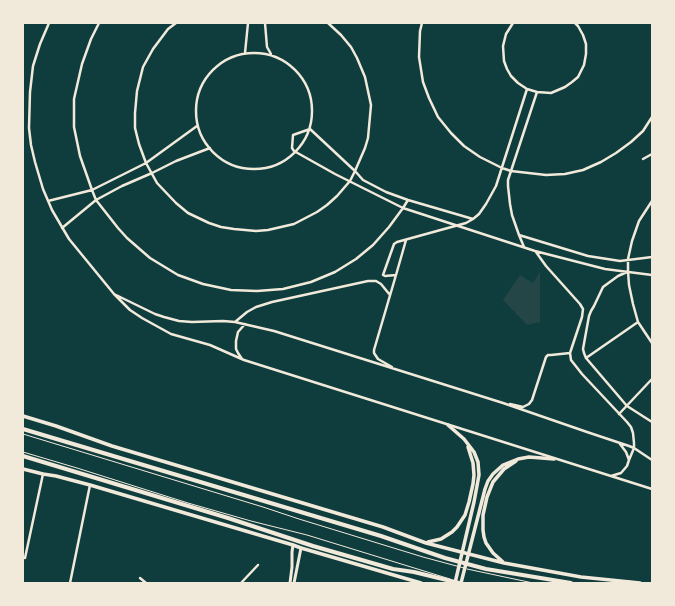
<!DOCTYPE html>
<html>
<head>
<meta charset="utf-8">
<style>
	body { margin:0 }
	#map { position:relative; width:675px; height:606px; overflow:hidden; background:#0f3d3e; font-family:"DM Sans",sans-serif }
	canvas { display:block }
	.frame { position:absolute; inset:0; border:24px solid #f1e9da; pointer-events:none }
</style>
</head>
<body>
<div id="map">
<canvas width="675" height="606"></canvas>
<div class="frame"></div>
</div>
<script>
const g = document.querySelector('canvas').getContext('2d');
g.lineJoin = 'round';
function paint(path, color) {
  g.fillStyle = color;
  g.fill(path, 'evenodd');
}
function shape(rows) {
  const path = new Path2D();
  for (const r of rows) {
    if (r.length === 3) {
      path.moveTo(r[0] + r[2], r[1]);
      path.arc(r[0], r[1], r[2], 0, 2 * Math.PI);
      continue;
    }
    path.moveTo(r[0], r[1]);
    for (let i = 2; i < r.length; i += 2) path.lineTo(r[i], r[i + 1]);
  }
  return path;
}
function stroke(path, color, width, dash) {
  g.strokeStyle = color;
  g.lineWidth = width;
  g.lineCap = dash ? 'butt' : 'round';
  g.setLineDash(dash || []);
  g.stroke(path);
}
paint(shape([
	[540,272,540,322,527,325,503,300,520,275,533,283]
]), '#244646');
stroke(shape([
	[23,434,263,507,299,519,423,557,464,568],
	[23,452,77,468,188,503,251,521,307,535,450,579],
	[467,569,533,583]
]), '#f1e9da', 1);
stroke(shape([
	[49,23,40,44,33,66,30,92,29,128,31,145,35,162,43,189,52,210,69,239,114,294,130,310,142,318,171,334,210,345,244,360,652,489],
	[99,23,91,39,82,64,74,99,74,127,80,156,92,190,96,200,118,228,127,238,150,258,178,275,203,284,231,290,257,291,283,289,311,282,335,272,356,259,373,245,389,227,403,208,408,200],
	[176,23,168,29,153,49,143,67,137,91,135,113,135,128,139,144,146,163,157,183,176,203,188,213,209,223,221,227,234,229,256,231,268,230,294,224,317,212,327,205,337,196,350,181,355,171,365,148,368,138,371,105,365,77,357,58,351,47,341,35,328,23],
	[265,23,267,47,271,54],
	[422,23,420,31,419,57,423,82,429,98,438,117,451,133,464,146,480,157,502,168,511,171,546,175,565,174,583,170,601,162,616,153,631,142,643,131,652,117],
	[513,23,506,34,503,46,504,61,507,69,511,76,518,83,527,89,537,92,551,93,565,87,572,82,578,77,584,65,586,54,586,44,583,35,578,26,575,23],
	[254,111,58],
	[245,53,248,23],
	[643,159,652,154],
	[48,201,92,190,146,163,197,126],
	[652,201,639,221,632,241,628,259,628,271,629,285,633,304,638,322,652,343],
	[473,219,408,200,386,192,363,180,355,171,310,129,293,135,292,148,294,151,335,174,403,208,535,251,605,269,652,275],
	[62,228,96,200,122,186,152,173,176,161,210,148],
	[519,235,588,256,620,261,652,257],
	[524,247,519,235,512,215,510,204,508,186,508,180,537,92],
	[536,252,546,266,580,304,583,309,582,317,570,353,571,360,582,374,627,422,631,427,633,433,634,443,634,448,629,460],
	[627,272,618,276,603,287,594,306,591,311,589,316,583,349,584,353,586,358,627,406,652,422],
	[396,275,385,276,383,275,394,244,397,242,466,223,473,219,479,214,486,204,496,186,527,89],
	[116,295,155,314,164,317,179,321,192,322,223,321,235,322,274,331,503,403,587,432,629,446,634,448,652,460],
	[235,322,247,312,256,307,272,302,368,281,376,281,381,284,390,295],
	[586,358,638,322],
	[242,359,238,353,236,349,236,341,238,332,245,324],
	[392,367,378,359,374,353,374,350,396,275,406,240],
	[510,404,523,407,529,404,532,400,546,357,548,355,551,355,570,353],
	[619,414,652,379],
	[611,476,621,473,627,466,629,460,626,452,620,444],
	[25,558,43,474],
	[140,578,146,583],
	[70,583,90,485],
	[241,583,258,565]
]), '#f1e9da', 2.5);
stroke(shape([
	[290,583,292,567,292,552,293,545],
	[294,583,301,548]
]), '#f1e9da', 3);
stroke(shape([
	[23,416,56,426,112,446,383,527,426,543,504,563,581,577,640,583],
	[448,425,464,439,474,452,478,462,479,475,474,502,455,583],
	[23,469,43,474,56,476,90,485,293,545,301,548,421,583],
	[428,542,441,539,452,532,457,527,465,515,469,502,473,484,474,475,473,463,468,447],
	[503,562,493,553,486,543,484,537,483,530,483,515,487,497,493,482,504,469,516,461],
	[461,583,485,489,488,481,493,474,503,465,518,459,529,457,554,459]
]), '#f1e9da', 3.5);
stroke(shape([
	[23,429,381,536,445,558,486,569,571,583],
	[23,456,228,518,313,546,393,569,414,572,459,583],
	[628,582,629,583]
]), '#f1e9da', 4);
</script>
</body>
</html>
